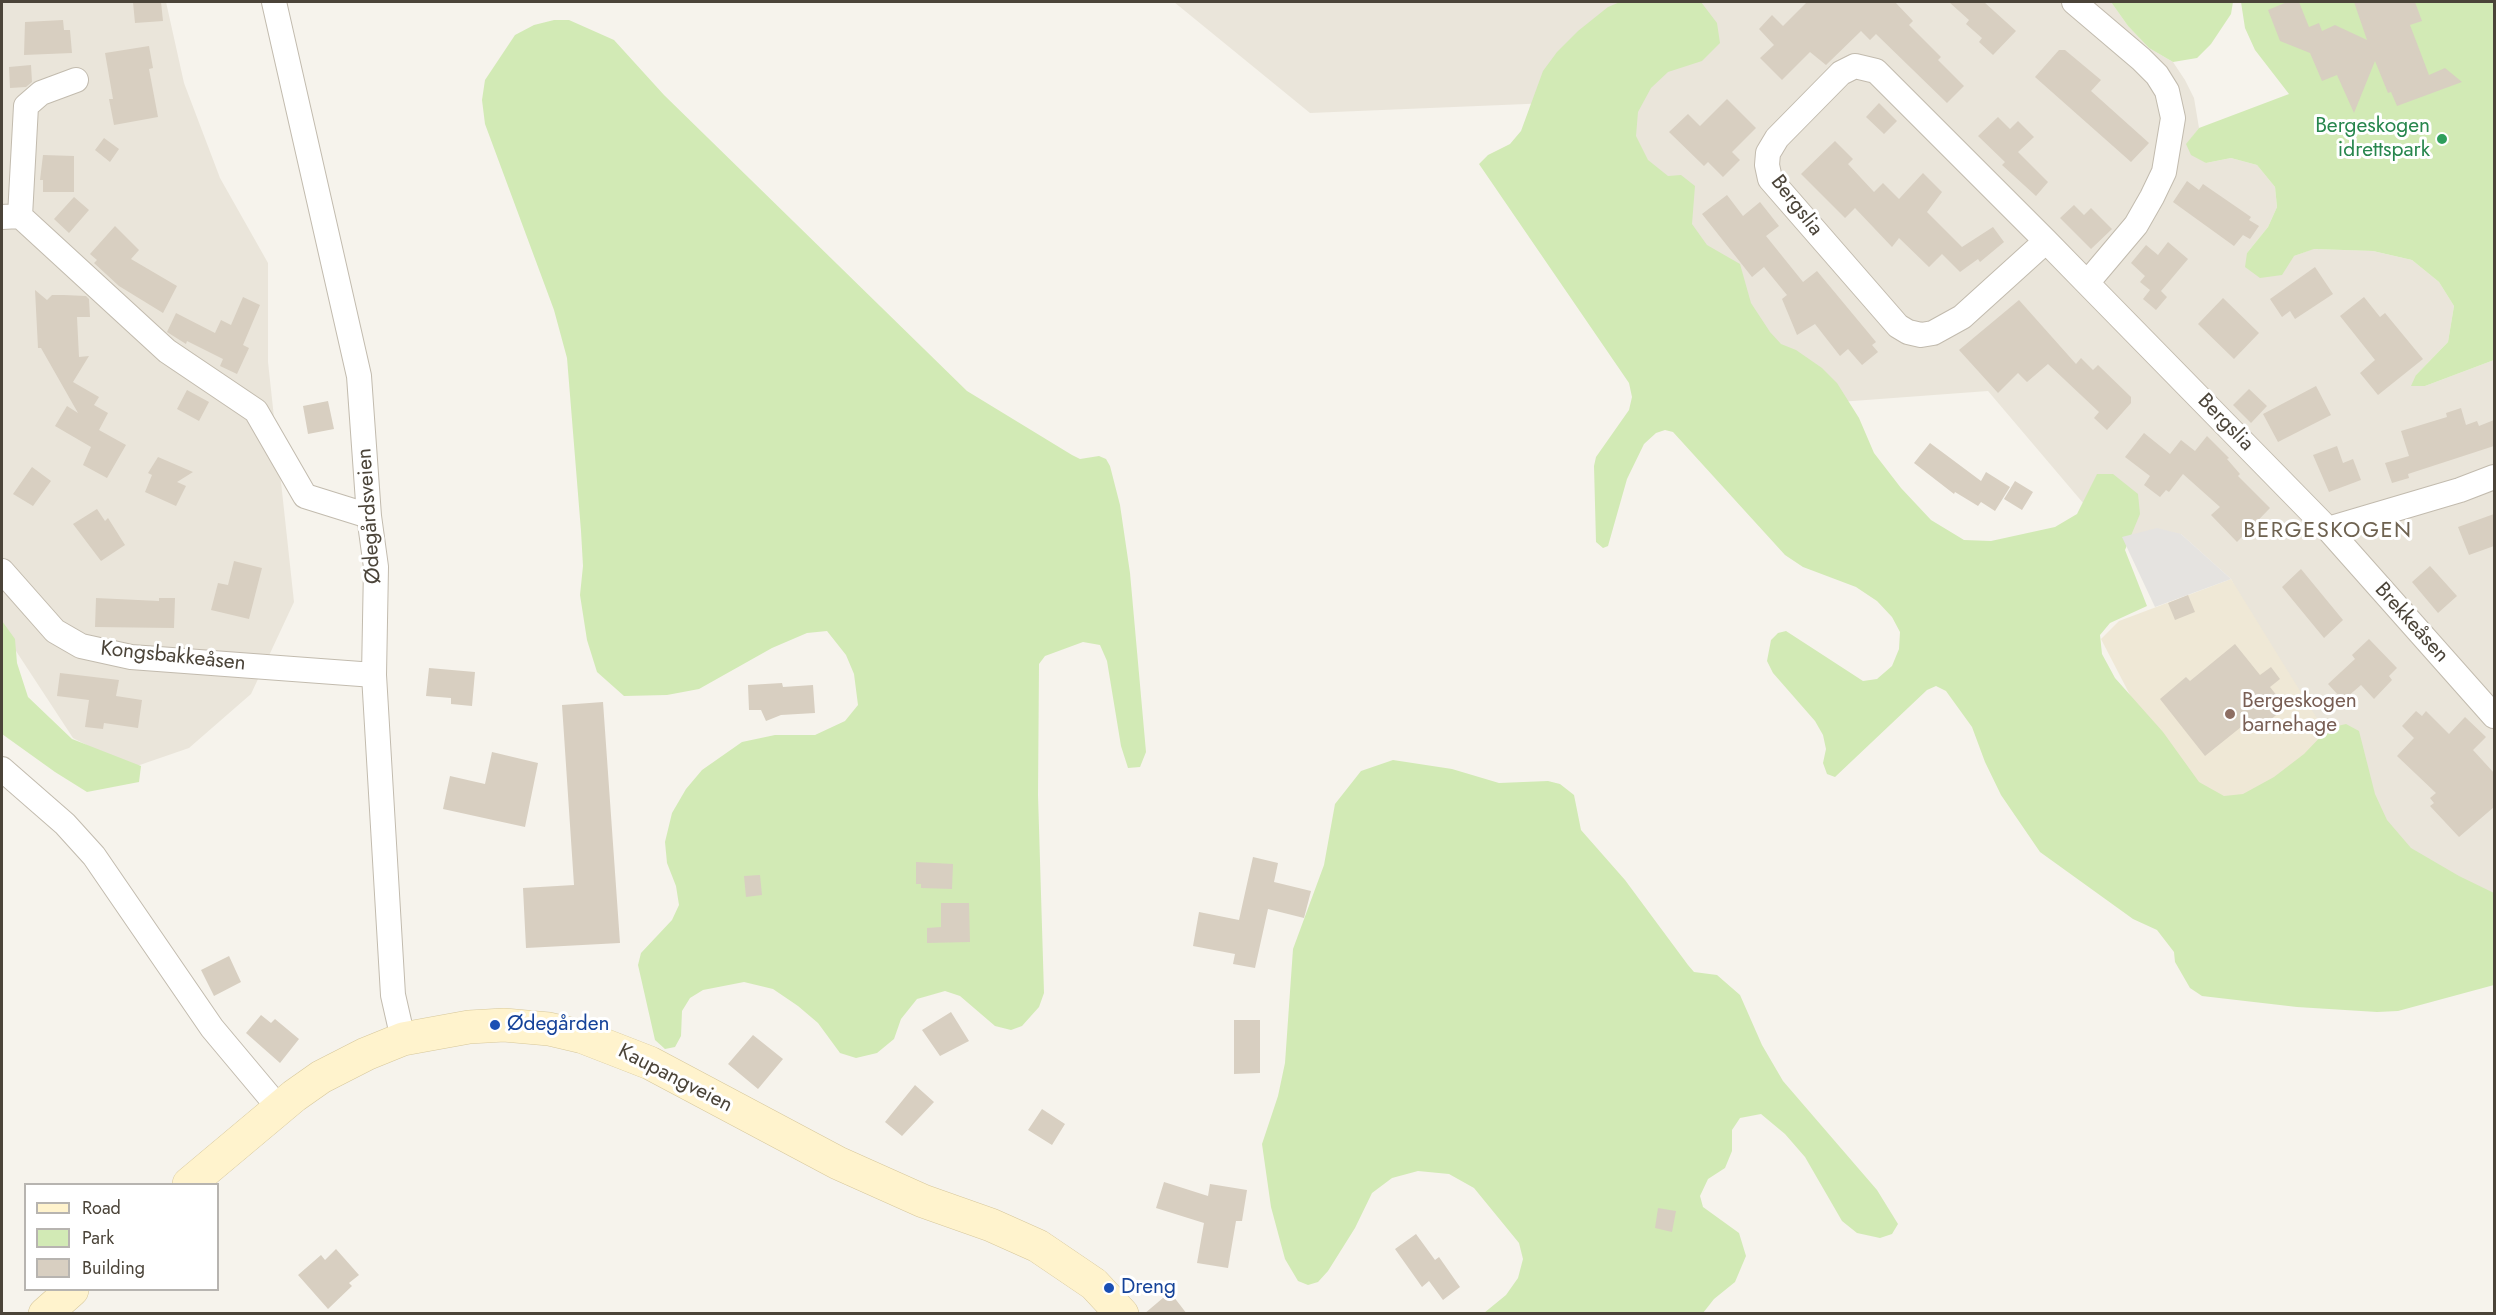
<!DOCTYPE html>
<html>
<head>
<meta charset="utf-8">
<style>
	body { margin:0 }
	#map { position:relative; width:2496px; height:1315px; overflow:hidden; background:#f6f3ec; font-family:Jost,sans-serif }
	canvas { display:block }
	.frame { position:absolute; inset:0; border:3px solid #4b4439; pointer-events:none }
	.legend { position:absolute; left:24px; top:1183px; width:195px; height:108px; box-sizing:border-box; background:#fff; border:2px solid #b7b4b0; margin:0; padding:8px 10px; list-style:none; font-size:18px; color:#4b4439 }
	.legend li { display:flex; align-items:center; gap:12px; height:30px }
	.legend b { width:30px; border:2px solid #b7b4b0 }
</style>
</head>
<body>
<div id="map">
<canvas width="2496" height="1315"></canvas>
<div class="frame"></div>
<ul class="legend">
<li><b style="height:8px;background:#fff3cd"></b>Road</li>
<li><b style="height:16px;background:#d2eab5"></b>Park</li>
<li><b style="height:16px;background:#d8cfc1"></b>Building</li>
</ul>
</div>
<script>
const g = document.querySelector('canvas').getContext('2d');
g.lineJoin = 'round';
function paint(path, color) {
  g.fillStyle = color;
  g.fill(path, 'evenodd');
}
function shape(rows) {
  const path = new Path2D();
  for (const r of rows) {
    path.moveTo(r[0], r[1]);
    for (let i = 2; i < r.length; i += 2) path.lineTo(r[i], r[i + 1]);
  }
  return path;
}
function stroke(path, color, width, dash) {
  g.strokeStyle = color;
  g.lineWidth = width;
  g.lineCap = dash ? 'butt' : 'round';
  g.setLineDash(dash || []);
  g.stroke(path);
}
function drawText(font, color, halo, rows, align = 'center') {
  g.font = font + ' Jost,sans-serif';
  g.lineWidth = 6;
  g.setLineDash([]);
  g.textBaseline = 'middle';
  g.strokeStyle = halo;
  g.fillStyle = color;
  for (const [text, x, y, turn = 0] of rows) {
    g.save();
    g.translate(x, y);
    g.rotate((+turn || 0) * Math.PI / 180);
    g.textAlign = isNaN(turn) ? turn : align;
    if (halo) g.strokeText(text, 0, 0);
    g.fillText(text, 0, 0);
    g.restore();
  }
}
paint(shape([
	[2,2,166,2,184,83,220,178,268,263,268,362,294,602,251,694,189,748,131,768,73,738,16,651,2,634],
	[1174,2,2111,2,2128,26,2149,48,2173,62,2185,80,2194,98,2199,128,2187,144,2206,163,2231,158,2257,165,2275,187,2277,207,2268,227,2247,253,2294,256,2313,249,2373,251,2412,260,2439,282,2454,306,2448,342,2416,375,2425,386,2494,360,2494,933,2382,905,2231,579,2181,534,2122,537,2106,530,1988,391,1785,406,1574,102,1310,113]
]), '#eae5da');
paint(shape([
	[2231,579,2334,746,2203,836,2101,639,2119,621]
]), '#efe8d6');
paint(shape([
	[1620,2,1701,2,1717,23,1720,43,1702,61,1668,72,1651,88,1638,112,1636,136,1648,160,1668,176,1681,175,1695,186,1692,224,1707,245,1740,264,1751,303,1770,332,1781,344,1796,350,1822,368,1837,383,1859,418,1874,453,1901,488,1931,520,1964,540,1991,541,2055,527,2077,514,2097,474,2113,474,2138,494,2140,514,2125,550,2147,606,2110,623,2100,635,2102,654,2115,678,2163,732,2199,782,2224,796,2243,794,2274,777,2304,754,2329,728,2346,724,2359,731,2375,794,2387,820,2411,848,2459,876,2494,893,2494,985,2398,1011,2377,1012,2297,1007,2202,996,2190,988,2175,962,2174,952,2157,930,2133,919,2040,852,2001,795,1985,762,1972,727,1946,691,1936,686,1927,690,1835,777,1827,774,1823,763,1826,749,1823,735,1815,721,1773,673,1767,661,1771,640,1778,633,1786,631,1863,681,1877,679,1892,666,1899,649,1900,632,1892,617,1877,601,1856,587,1803,567,1785,555,1673,432,1665,430,1656,433,1644,444,1627,479,1608,546,1603,548,1596,542,1594,466,1596,457,1629,410,1632,397,1629,383,1479,164,1488,155,1510,144,1521,131,1543,71,1557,52,1578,31,1608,7],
	[2111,2,2233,2,2231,14,2211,44,2197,58,2173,62,2149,48,2128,26],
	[2241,2,2494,2,2494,360,2425,386,2411,386,2416,375,2448,342,2454,306,2439,282,2412,260,2373,251,2314,249,2294,256,2282,275,2260,278,2245,267,2247,253,2268,227,2277,207,2275,187,2257,165,2231,158,2206,163,2191,155,2186,144,2199,128,2289,94,2255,50,2245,28],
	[554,20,569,20,614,40,664,95,967,391,1072,455,1080,459,1099,456,1106,459,1110,466,1120,505,1130,573,1146,752,1140,767,1128,768,1121,746,1107,661,1100,645,1083,642,1045,656,1039,664,1038,795,1044,993,1039,1007,1022,1026,1011,1030,995,1026,960,996,945,991,917,999,901,1019,894,1039,877,1053,856,1058,840,1053,818,1023,798,1006,773,989,744,982,703,990,690,998,682,1011,681,1036,675,1047,665,1049,655,1040,638,965,641,953,672,920,679,905,676,886,667,863,665,842,672,813,686,789,702,770,742,742,775,735,815,735,845,721,858,705,854,674,846,655,827,631,807,633,772,648,699,689,667,695,624,696,597,672,587,640,580,595,583,566,581,531,567,358,554,310,485,124,482,100,485,80,515,35,534,25],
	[2,621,15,639,17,663,28,697,72,739,141,766,139,782,87,792,55,772,2,734],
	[1393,760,1452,769,1499,783,1548,781,1560,784,1574,795,1581,830,1625,880,1688,965,1694,972,1717,975,1740,995,1762,1045,1783,1081,1877,1190,1898,1224,1892,1234,1880,1238,1857,1233,1842,1221,1805,1157,1785,1134,1761,1114,1740,1118,1732,1130,1732,1151,1725,1168,1708,1179,1700,1196,1703,1207,1739,1233,1746,1256,1735,1282,1714,1299,1703,1313,1484,1313,1506,1295,1518,1278,1523,1259,1519,1243,1474,1188,1449,1174,1418,1171,1392,1178,1372,1193,1355,1228,1328,1271,1318,1282,1308,1285,1298,1281,1285,1259,1271,1207,1262,1144,1278,1096,1285,1063,1293,949,1324,865,1335,804,1361,771]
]), '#d2eab5');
paint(shape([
	[2157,528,2181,534,2231,579,2155,607,2122,537]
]), '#e5e3e0');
paint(shape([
	[133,2,161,2,163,21,135,23],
	[1807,2,1895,2,1913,21,1909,25,1941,57,1938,60,1964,86,1947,103,1876,34,1870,40,1861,31,1826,65,1810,52,1782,80,1760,58,1774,45,1759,29,1772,15,1783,26],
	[1949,2,1984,2,2016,31,1993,55,1979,42,1982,38,1966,24,1969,20],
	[2287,2,2299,2,2309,27,2319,23,2322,31,2335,25,2367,40,2354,2,2415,2,2422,21,2410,25,2429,75,2445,68,2462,82,2397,106,2391,92,2388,93,2375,61,2354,113,2337,75,2322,81,2310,53,2280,41,2268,10],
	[63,20,64,30,70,30,72,53,24,55,25,22],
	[149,46,153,68,149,69,158,117,114,125,109,99,113,99,105,53],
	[2059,50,2065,50,2101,80,2091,91,2149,143,2131,162,2035,77],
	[31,65,32,82,26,87,10,88,9,67],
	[1727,99,1756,128,1732,152,1740,160,1723,177,1708,162,1704,166,1669,132,1688,114,1700,126],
	[1879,103,1897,121,1884,134,1866,117],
	[1998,117,2010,129,2018,121,2034,137,2018,152,2048,182,2036,196,2002,165,2005,162,1978,136],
	[104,138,119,149,110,162,95,150],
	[1835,141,1853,159,1848,164,1874,192,1883,183,1899,199,1923,173,1942,192,1927,212,1962,247,1993,227,2004,242,1980,262,1978,259,1960,272,1942,254,1929,267,1899,238,1892,247,1855,208,1845,218,1801,174],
	[43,155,74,156,74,192,43,192,43,180,40,180],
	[2187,181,2199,190,2203,184,2251,217,2249,220,2259,226,2250,239,2243,235,2234,246,2173,202],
	[1727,195,1743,216,1760,202,1779,226,1766,236,1803,282,1817,271,1876,342,1872,345,1878,352,1862,365,1848,349,1840,356,1815,324,1797,335,1782,299,1787,295,1764,267,1752,277,1702,214],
	[74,197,89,210,69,233,54,219],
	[2074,205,2084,215,2091,208,2112,229,2091,249,2060,218],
	[115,226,139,250,131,259,177,286,163,313,119,286,94,263,97,260,90,254],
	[2168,242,2188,259,2161,291,2167,297,2156,310,2143,299,2150,290,2140,282,2145,276,2131,263,2146,245,2158,255],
	[2315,267,2333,294,2295,319,2290,311,2282,317,2270,299],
	[35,290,47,300,52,295,64,295,86,296,89,299,90,317,77,317,79,357,89,356,73,382,99,397,94,405,108,413,99,430,126,445,107,478,83,465,91,447,55,426,67,406,78,413,41,348,38,348],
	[243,297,260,305,243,345,249,348,237,374,220,366,223,359,187,341,186,344,167,332,176,313,215,333,221,320,231,325],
	[2364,297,2380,317,2385,313,2423,359,2378,395,2360,373,2375,360,2340,316],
	[2223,298,2259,333,2234,359,2198,324],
	[2019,300,2076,364,2081,358,2093,370,2098,365,2131,397,2131,403,2107,430,2094,418,2099,412,2048,364,2027,382,2018,373,1998,393,1959,350],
	[2316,386,2331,415,2278,442,2263,414],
	[2249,389,2267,406,2251,423,2233,405],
	[187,390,209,402,199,421,177,409],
	[328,401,334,429,308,434,303,406],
	[2461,408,2466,425,2477,421,2479,426,2494,420,2494,446,2408,474,2409,478,2392,483,2385,463,2409,456,2401,431,2447,417,2446,413],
	[2144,433,2170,454,2181,440,2195,451,2207,436,2229,458,2227,459,2240,474,2238,476,2270,508,2237,542,2211,515,2220,507,2183,474,2169,492,2166,490,2160,497,2144,485,2150,476,2125,457],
	[1930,443,1981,481,1986,472,2010,487,1995,511,1981,502,1978,506,1955,492,1954,494,1914,463],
	[2337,446,2343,463,2353,459,2361,480,2329,492,2313,455],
	[158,457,193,472,177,482,186,486,176,506,145,492,152,475,148,473],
	[32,467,51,481,33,506,13,494],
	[2015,481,2033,492,2022,510,2004,499],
	[97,509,105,521,108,518,125,545,101,561,73,524],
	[2494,514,2494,546,2469,555,2458,527],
	[234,561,262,568,249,619,211,610,218,583,228,585],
	[2430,566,2457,596,2438,613,2412,582],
	[2301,569,2343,620,2324,638,2282,587],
	[2188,595,2195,612,2175,620,2168,603],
	[96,598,159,601,159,598,175,598,174,628,95,627],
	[2369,639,2397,668,2389,676,2392,680,2374,699,2361,685,2347,697,2344,695,2341,698,2328,684,2355,659,2352,655],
	[2235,644,2260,675,2271,667,2280,679,2270,687,2286,707,2259,729,2251,719,2205,756,2160,699,2186,677,2190,681],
	[429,668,475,672,472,706,451,704,451,698,426,696],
	[60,673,119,680,116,696,142,700,138,728,104,723,103,729,85,727,89,700,57,696],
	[782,683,783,687,813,685,815,713,781,715,766,721,761,710,749,710,748,685],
	[603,702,620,943,526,948,523,888,574,885,562,705],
	[2416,711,2422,716,2426,711,2449,734,2465,717,2486,737,2473,750,2494,773,2494,807,2459,837,2430,806,2434,803,2430,798,2436,793,2397,756,2414,738,2402,726],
	[492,752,538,763,525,827,443,809,450,776,485,784],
	[1253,857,1278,863,1274,882,1311,891,1304,918,1268,909,1255,968,1233,964,1235,954,1193,946,1199,912,1239,920],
	[916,862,953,864,952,889,921,888,921,884,916,884],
	[760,875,762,895,746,897,744,876],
	[941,903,969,903,970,942,927,943,927,928,941,927],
	[229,956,241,982,214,996,201,970],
	[951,1012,969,1041,940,1056,922,1030],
	[261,1015,271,1023,275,1019,299,1039,280,1063,246,1033],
	[1234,1020,1260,1020,1260,1073,1234,1074],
	[753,1035,783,1059,758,1089,728,1064],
	[915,1085,934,1102,902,1136,885,1122],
	[1042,1109,1065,1124,1052,1145,1028,1130],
	[1164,1182,1208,1196,1210,1184,1247,1190,1242,1221,1236,1221,1228,1268,1197,1263,1204,1223,1156,1208],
	[1658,1208,1676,1211,1672,1232,1655,1228],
	[1416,1234,1435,1260,1439,1257,1460,1287,1443,1300,1429,1281,1422,1287,1395,1249],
	[336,1249,359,1275,349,1283,352,1286,328,1309,298,1275,321,1255,325,1260],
	[1170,1292,1187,1314,1144,1314]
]), '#d8cfc1');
const street = shape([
	[274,2,359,376,369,516,376,567,374,675,393,995,403,1039],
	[2074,2,2141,59,2157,75,2167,91,2173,118,2164,172,2152,197,2136,225,2087,283],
	[20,216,167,351,256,411,305,496,369,516],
	[2,217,20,216,26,106,41,93,76,80],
	[2046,241,1962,317,1933,333,1921,335,1908,332,1898,326,1770,179,1767,165,1768,153,1777,138,1841,73,1855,66,1876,71,2046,241,2087,283,2328,529,2494,716],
	[2328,529,2460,490,2494,477],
	[2,571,55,631,81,646,131,657,374,675],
	[2,769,65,824,94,856,212,1028,279,1108]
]);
const secondary = shape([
	[189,1184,294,1096,321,1077,366,1054,403,1039,469,1027,504,1025,549,1029,583,1037,650,1063,838,1163,923,1201,991,1225,1038,1246,1094,1284,1122,1314],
	[45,1314,72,1290]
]);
stroke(street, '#c2bbae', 26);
stroke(secondary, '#d6c79b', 34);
stroke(street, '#fff', 24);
stroke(secondary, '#fff3cd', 33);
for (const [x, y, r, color] of [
	[2442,139,6,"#2e9e5b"],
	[2230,714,6,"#8d6e63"],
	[495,1025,6,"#1a4fb4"],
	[1109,1288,6,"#1a4fb4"]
]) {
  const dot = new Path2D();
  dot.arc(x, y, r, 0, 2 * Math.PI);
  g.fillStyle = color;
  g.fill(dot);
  stroke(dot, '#fff', 2);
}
drawText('21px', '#27864d', '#fff', [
	["Bergeskogen",2430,127],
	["idrettspark",2430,151]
], 'right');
drawText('21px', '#4b4439', '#fff', [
	["Bergslia",1796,206,52],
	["Bergslia",2225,423,46],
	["Ødegårdsveien",370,516,-94],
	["Brekkeåsen",2411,623,48],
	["Kongsbakkeåsen",173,657,6],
	["Kaupangveien",675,1079,27]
]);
drawText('21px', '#785e54', '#fff', [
	["Bergeskogen",2242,702],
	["barnehage",2242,726]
], 'left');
drawText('21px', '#164399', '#fff', [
	["Ødegården",507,1025],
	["Dreng",1121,1288]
], 'left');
g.letterSpacing = '1.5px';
drawText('22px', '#6e6250', '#fff', [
	["BERGESKOGEN",2328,532]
]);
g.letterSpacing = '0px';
</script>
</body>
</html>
